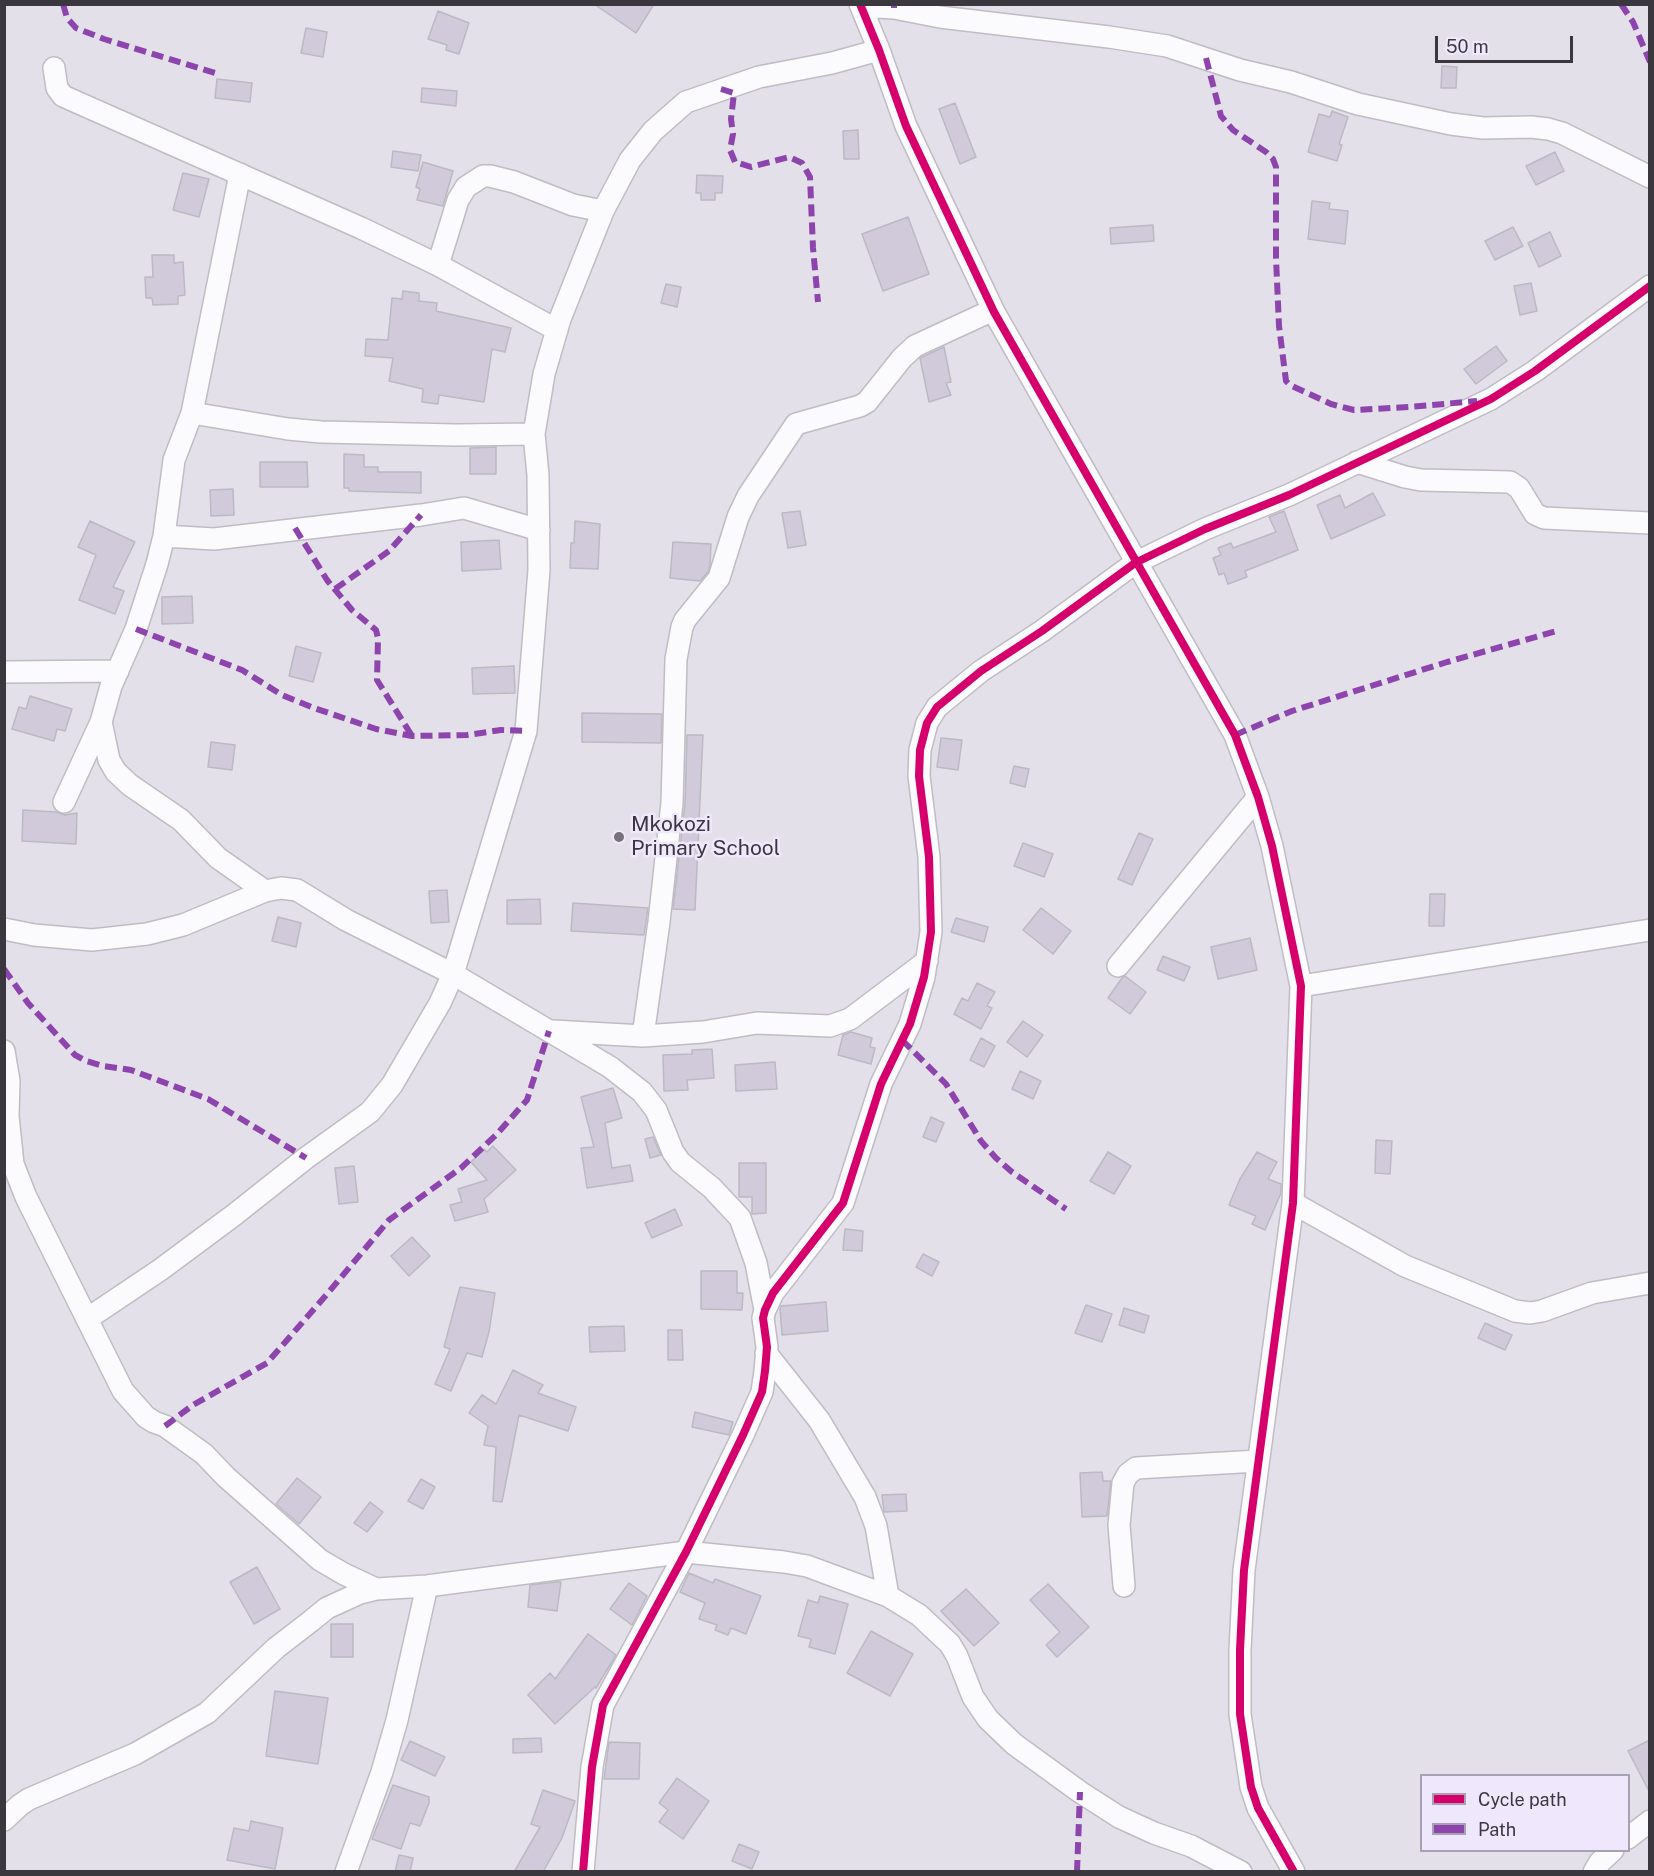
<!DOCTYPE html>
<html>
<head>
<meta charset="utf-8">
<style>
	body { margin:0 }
	#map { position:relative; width:1654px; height:1876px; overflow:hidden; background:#e3e0ea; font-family:"Public Sans",sans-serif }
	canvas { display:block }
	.frame { position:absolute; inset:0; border:6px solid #3a373f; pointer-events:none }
	.legend { position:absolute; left:1420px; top:1774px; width:210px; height:78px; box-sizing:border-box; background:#efe8fd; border:2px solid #a7a1b1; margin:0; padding:8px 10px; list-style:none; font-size:18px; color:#3a373f }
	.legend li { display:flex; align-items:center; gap:12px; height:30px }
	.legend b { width:30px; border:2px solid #a7a1b1 }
	.scale { position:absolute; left:1435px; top:36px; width:138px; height:27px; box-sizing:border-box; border:3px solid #3a373f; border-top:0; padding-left:8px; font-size:18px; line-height:21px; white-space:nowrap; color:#3a373f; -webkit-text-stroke:4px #efe8fd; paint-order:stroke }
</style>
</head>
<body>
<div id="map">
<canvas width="1654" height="1876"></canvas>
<div class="frame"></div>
<ul class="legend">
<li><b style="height:8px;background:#d6006c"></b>Cycle path</li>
<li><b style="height:8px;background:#8e44ad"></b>Path</li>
</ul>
<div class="scale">50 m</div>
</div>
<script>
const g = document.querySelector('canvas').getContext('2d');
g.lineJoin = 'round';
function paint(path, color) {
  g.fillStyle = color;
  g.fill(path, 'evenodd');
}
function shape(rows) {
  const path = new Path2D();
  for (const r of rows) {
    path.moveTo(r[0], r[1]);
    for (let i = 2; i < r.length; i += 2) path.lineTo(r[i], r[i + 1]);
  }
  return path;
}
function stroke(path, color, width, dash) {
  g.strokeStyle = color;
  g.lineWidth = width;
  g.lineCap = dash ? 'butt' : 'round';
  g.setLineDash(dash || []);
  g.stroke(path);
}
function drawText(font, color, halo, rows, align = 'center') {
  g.font = font + ' "Public Sans",sans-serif';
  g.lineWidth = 5;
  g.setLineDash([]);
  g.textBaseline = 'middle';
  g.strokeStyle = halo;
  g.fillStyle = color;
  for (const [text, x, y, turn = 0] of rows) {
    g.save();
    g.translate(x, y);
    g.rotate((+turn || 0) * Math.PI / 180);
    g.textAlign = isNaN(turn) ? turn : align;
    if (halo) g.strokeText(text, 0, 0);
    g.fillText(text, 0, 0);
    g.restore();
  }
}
const building = shape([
	[594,4,654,4,636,33,594,4],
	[438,11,469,23,459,54,446,50,447,45,428,39,438,11],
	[306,28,327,32,323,57,301,53,306,28],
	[1442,66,1457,67,1456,88,1441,88,1442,66],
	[217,79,252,83,250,102,215,98,217,79],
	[422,88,457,91,456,106,421,102,422,88],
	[955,103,976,157,960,164,939,109,955,103],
	[1332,111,1348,117,1339,144,1342,145,1337,161,1308,152,1319,114,1330,117,1332,111],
	[858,130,859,159,844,159,843,131,858,130],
	[393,151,421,155,418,171,391,167,393,151],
	[1555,152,1564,171,1536,185,1526,166,1555,152],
	[423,162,453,171,443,206,417,200,420,189,416,187,423,162],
	[183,173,209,179,199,217,173,210,183,173],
	[697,175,723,176,722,193,715,193,715,200,701,200,701,193,696,193,697,175],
	[1312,201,1330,203,1329,209,1348,211,1345,244,1308,239,1312,201],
	[908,217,929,274,883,291,862,234,908,217],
	[1153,225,1154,241,1111,244,1110,228,1153,225],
	[1513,227,1523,246,1495,260,1485,241,1513,227],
	[1550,232,1561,256,1539,267,1528,243,1550,232],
	[152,255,174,255,174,263,183,262,185,295,178,296,178,304,153,305,152,298,146,298,145,277,153,277,152,255],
	[1531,283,1537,311,1520,315,1514,286,1531,283],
	[666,284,681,287,677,307,661,303,666,284],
	[403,291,419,293,419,301,437,303,436,311,511,328,505,352,492,349,484,402,439,395,438,404,422,402,423,389,389,381,393,358,365,356,366,339,388,340,392,298,402,299,403,291],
	[1496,346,1507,361,1476,384,1464,369,1496,346],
	[944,347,951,382,946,383,951,395,929,402,920,358,944,347],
	[496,447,496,474,470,474,470,448,496,447],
	[344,454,364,455,364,467,378,467,378,472,421,472,421,493,349,491,349,488,344,488,344,454],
	[260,462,307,462,308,487,260,487,260,462],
	[233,489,234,515,211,516,210,490,233,489],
	[1373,493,1385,515,1331,539,1317,505,1340,495,1345,508,1373,493],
	[800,511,806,545,788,548,782,513,800,511],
	[1284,511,1298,550,1245,571,1247,577,1228,584,1224,573,1219,575,1213,558,1221,555,1218,548,1231,543,1233,548,1276,532,1269,517,1284,511],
	[90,521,135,542,113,587,124,591,115,614,79,600,96,555,78,547,90,521],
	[575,521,600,524,598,569,570,568,571,543,574,543,575,521],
	[499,540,501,569,462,571,461,542,499,540],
	[673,542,711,544,710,565,708,572,700,581,670,578,673,542],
	[192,596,193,623,162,624,162,597,192,596],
	[296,646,321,653,313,682,289,676,296,646],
	[514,666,515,693,473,694,472,668,514,666],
	[30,696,72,709,65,731,57,729,54,741,12,729,19,707,26,709,30,696],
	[582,713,662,714,661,743,582,742,582,713],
	[687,735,703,735,695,910,673,909,685,804,687,735],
	[941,738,962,740,958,770,937,767,941,738],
	[211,742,235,745,232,770,208,767,211,742],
	[1014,766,1029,769,1025,787,1010,783,1014,766],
	[23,810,56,812,65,815,77,813,76,844,22,841,23,810],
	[1139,833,1153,839,1132,885,1118,879,1139,833],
	[1023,843,1053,854,1044,877,1014,866,1023,843],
	[447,890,449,922,431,923,429,891,447,890],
	[1430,894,1445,894,1444,926,1429,926,1430,894],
	[540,899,541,924,507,924,507,900,540,899],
	[573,903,648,908,644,935,571,931,573,903],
	[1041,908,1071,931,1053,954,1023,930,1041,908],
	[278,917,301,923,296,947,272,941,278,917],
	[956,918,988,927,984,942,951,932,956,918],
	[1250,938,1257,970,1218,979,1211,947,1250,938],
	[1163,956,1190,967,1184,981,1157,970,1163,956],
	[1125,976,1146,992,1130,1014,1108,998,1122,978,1125,976],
	[977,983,995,992,987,1006,992,1008,981,1029,954,1014,962,998,968,1001,977,983],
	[1023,1021,1043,1035,1027,1057,1007,1042,1023,1021],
	[851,1032,872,1038,870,1047,875,1048,871,1064,838,1055,843,1035,851,1032],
	[981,1038,995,1046,984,1067,970,1060,981,1038],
	[712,1049,714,1078,687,1080,688,1090,664,1091,663,1055,692,1054,692,1050,712,1049],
	[775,1062,777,1089,736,1091,735,1065,775,1062],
	[1020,1071,1041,1081,1033,1099,1012,1089,1020,1071],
	[613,1088,622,1118,605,1123,612,1168,630,1165,633,1181,587,1188,581,1148,594,1147,581,1097,613,1088],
	[931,1117,944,1123,936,1142,923,1137,931,1117],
	[653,1137,661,1155,650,1158,645,1139,653,1137],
	[1376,1140,1392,1141,1390,1174,1375,1173,1376,1140],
	[493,1146,516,1170,484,1199,488,1212,455,1221,450,1205,462,1202,458,1189,487,1180,471,1162,484,1149,487,1152,493,1146],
	[1108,1152,1131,1166,1114,1194,1090,1181,1108,1152],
	[1257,1152,1277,1162,1268,1179,1281,1184,1281,1193,1265,1230,1252,1224,1256,1216,1229,1205,1240,1179,1257,1152],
	[739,1163,766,1163,766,1213,752,1214,752,1197,739,1197,739,1163],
	[354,1166,358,1202,339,1204,335,1168,354,1166],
	[675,1209,682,1225,652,1238,645,1223,675,1209],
	[845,1229,863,1231,862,1251,843,1250,845,1229],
	[412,1237,430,1256,409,1276,391,1256,412,1237],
	[923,1254,939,1262,932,1276,916,1267,923,1254],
	[701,1271,737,1271,737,1293,743,1293,742,1310,701,1309,701,1271],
	[460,1287,495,1293,489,1332,482,1357,467,1353,451,1391,435,1384,450,1349,444,1347,460,1287],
	[826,1302,828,1331,782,1335,780,1309,781,1306,826,1302],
	[1086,1305,1112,1314,1102,1342,1075,1333,1086,1305],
	[1124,1308,1149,1316,1144,1333,1119,1325,1124,1308],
	[1485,1323,1512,1335,1505,1350,1478,1338,1485,1323],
	[624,1326,625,1351,590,1352,589,1327,624,1326],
	[668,1330,682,1330,683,1360,668,1360,668,1330],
	[513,1370,543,1385,538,1393,576,1407,568,1431,519,1415,502,1502,493,1501,496,1447,484,1445,488,1426,469,1413,482,1395,496,1404,513,1370],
	[695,1412,733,1422,729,1435,692,1427,695,1412],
	[1102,1472,1103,1481,1111,1481,1107,1516,1082,1517,1080,1473,1102,1472],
	[297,1478,321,1497,299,1524,276,1504,297,1478],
	[421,1479,435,1487,423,1509,408,1501,421,1479],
	[906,1494,907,1511,884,1512,882,1495,906,1494],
	[370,1502,383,1512,367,1532,354,1523,370,1502],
	[257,1567,280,1609,254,1624,230,1582,257,1567],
	[689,1573,713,1583,715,1579,761,1596,746,1634,731,1628,728,1635,715,1630,717,1625,699,1619,705,1603,680,1592,689,1573],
	[556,1582,561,1582,557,1611,528,1607,530,1585,556,1582],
	[629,1583,647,1596,632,1625,610,1609,629,1583],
	[1048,1584,1089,1627,1057,1657,1046,1645,1060,1632,1030,1600,1048,1584],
	[966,1589,999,1623,974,1646,941,1611,966,1589],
	[820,1596,848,1604,835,1654,809,1647,811,1639,798,1636,808,1600,818,1603,820,1596],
	[331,1624,353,1624,353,1657,331,1657,331,1624],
	[871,1631,913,1654,890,1696,847,1673,871,1631],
	[588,1634,616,1655,596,1688,595,1687,555,1724,528,1695,550,1673,555,1679,588,1634],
	[275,1691,328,1698,318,1764,266,1756,275,1691],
	[541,1738,542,1752,513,1753,513,1739,541,1738],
	[1650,1740,1650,1793,1628,1751,1650,1740],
	[410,1741,445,1757,435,1776,401,1760,410,1741],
	[609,1742,640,1743,639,1779,604,1779,609,1742],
	[677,1778,709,1801,683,1839,659,1822,668,1810,659,1803,677,1778],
	[393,1785,429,1797,429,1803,420,1826,410,1823,401,1849,372,1839,393,1785],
	[543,1790,575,1801,562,1838,543,1872,514,1872,540,1827,531,1824,543,1790],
	[251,1821,283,1828,275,1869,227,1860,234,1828,249,1831,251,1821],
	[739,1844,759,1852,752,1869,732,1861,739,1844],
	[399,1855,413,1858,410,1872,395,1872,399,1855]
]);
paint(building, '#d0cadb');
stroke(building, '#bbb9c1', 1.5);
const minor = shape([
	[860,4,879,50,906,126,994,312,1235,735,1258,797,1272,846,1301,986,1293,1203,1244,1570,1240,1650,1240,1714,1251,1787,1258,1808,1294,1872],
	[861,6,894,8,940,17,1109,37,1167,46,1240,70,1291,82,1358,104,1451,124,1483,128,1531,127,1548,129,1562,133,1650,177],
	[54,68,57,88,63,96,361,228,438,265,557,330],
	[438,265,458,200,466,187,483,176,490,176,514,182,573,205,603,211],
	[192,413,288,429,321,432,456,435,534,434],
	[1357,462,1405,477,1421,480,1510,482,1519,488,1535,514,1544,518,1650,523],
	[164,536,214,539,421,515,464,508,539,530],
	[4,672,118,671],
	[101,722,109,760,116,772,130,785,181,820,218,858,265,891],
	[64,802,101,722,111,686,136,629,157,564,164,536,174,460,192,413,240,174],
	[4,929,34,935,92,940,147,934,183,925,265,891,281,888,297,890,346,920,453,974,610,1067,642,1092,656,1110,673,1152,680,1162,712,1188,740,1218,756,1263,765,1310],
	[1118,966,1258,797],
	[1301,986,1650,930],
	[553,1031,643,1036,703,1032,757,1023,830,1026,850,1019,927,961],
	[643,1036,659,922,672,803,676,659,682,627,685,620,719,578,738,517,748,496,796,424,860,406,867,402,902,358,915,346,993,310],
	[4,1051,9,1081,8,1116,13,1164,26,1197,123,1391,146,1417,154,1422,165,1426,204,1454,226,1477,320,1560,344,1574,376,1589],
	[1293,1203,1405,1266,1515,1311,1530,1313,1542,1311,1592,1293,1650,1283],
	[87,1319,160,1270,234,1215,306,1158,370,1112,392,1085,440,1003,453,974,526,731,539,570,538,475,534,434,544,374,560,319,603,211,630,160,653,131,686,102,759,77,832,63,879,50],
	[766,1353,819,1420,865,1497,876,1526,888,1596],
	[1124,1586,1119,1525,1123,1483,1128,1474,1136,1468,1258,1461],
	[4,1820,20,1805,29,1799,135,1754,207,1713,276,1648,311,1621,327,1608,360,1593,376,1589,427,1586,686,1552,784,1562,807,1566,888,1596,919,1615,950,1644,957,1656,973,1697,988,1719,1014,1744,1080,1792,1119,1817,1154,1833,1191,1846,1241,1872],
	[1628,1838,1650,1821],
	[346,1872,382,1772,397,1720,427,1586],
	[583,1872,592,1767,603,1705,686,1552,743,1435,762,1392,765,1371,767,1347,763,1318,765,1310,773,1293,843,1203,881,1084,910,1024,924,977,931,932,929,857,919,776,920,750,927,723,937,707,981,671,1042,631,1135,563,1205,529,1289,495,1491,399,1535,371,1650,286],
	[1594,1872,1600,1862,1613,1850]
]);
stroke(minor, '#bfbcc5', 24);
stroke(minor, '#fbfafc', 21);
stroke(shape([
	[63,4,67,18,76,28,104,39,215,73],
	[1621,4,1633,22,1650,62],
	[894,8,894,4],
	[1206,58,1221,116,1233,130,1266,152,1273,159,1276,167,1276,258,1279,326,1286,381,1290,385,1331,404,1354,410,1409,407,1477,401],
	[721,89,734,93,731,119,733,134,730,150,735,162,751,167,789,157,802,163,810,177,813,248,818,302],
	[295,528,327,580,352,610,376,630,378,638,377,680,412,736],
	[335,589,389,551,421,515],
	[136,629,242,670,282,695,314,708,376,729,412,736,467,735,501,730,526,731],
	[1235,735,1292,711,1447,662,1557,631],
	[4,969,28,1003,75,1055,86,1061,103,1066,131,1070,208,1099,306,1158],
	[902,1040,946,1084,981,1141,996,1158,1012,1172,1066,1209],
	[165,1426,193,1405,267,1363,328,1293,389,1220,461,1168,497,1134,527,1100,549,1031],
	[1077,1872,1080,1792]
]), '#8e44ad', 6, [12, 6]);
stroke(shape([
	[860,4,879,50,906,126,994,312,1235,735,1258,797,1272,846,1301,986,1293,1203,1244,1570,1240,1650,1240,1714,1251,1787,1258,1808,1294,1872],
	[583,1872,592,1767,603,1705,686,1552,743,1435,762,1392,765,1371,767,1347,763,1318,765,1310,773,1293,843,1203,881,1084,910,1024,924,977,931,932,929,857,919,776,920,750,927,723,937,707,981,671,1042,631,1135,563,1205,529,1289,495,1491,399,1535,371,1650,286]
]), '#d6006c', 8);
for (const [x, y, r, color] of [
	[619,837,6,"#75727b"]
]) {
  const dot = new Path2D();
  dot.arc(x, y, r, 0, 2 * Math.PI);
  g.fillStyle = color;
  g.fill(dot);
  stroke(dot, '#efe8fd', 2);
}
drawText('21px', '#3a373f', '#efe8fd', [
	["Mkokozi",631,825],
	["Primary School",631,849]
], 'left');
</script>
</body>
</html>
